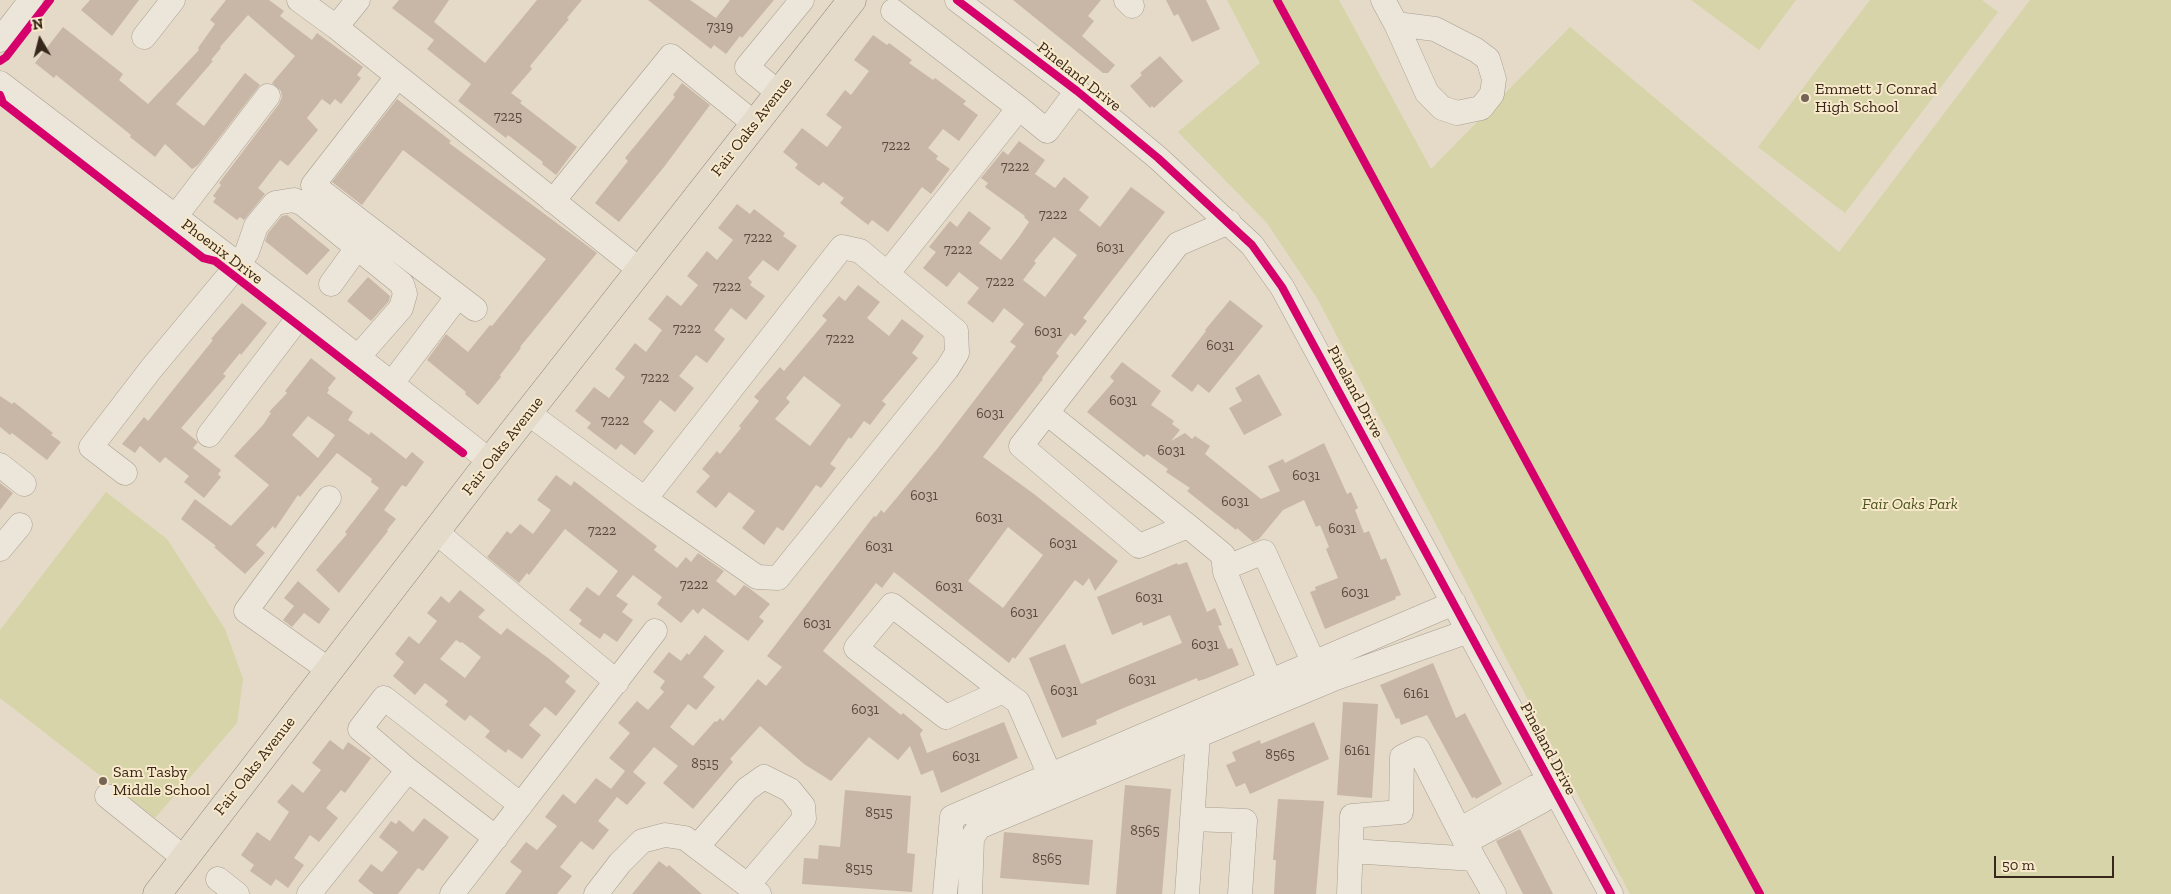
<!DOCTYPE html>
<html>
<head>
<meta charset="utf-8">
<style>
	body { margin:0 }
	#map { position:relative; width:2171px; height:894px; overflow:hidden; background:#e4dac7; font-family:"Zilla Slab",serif }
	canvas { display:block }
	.north { position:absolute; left:15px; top:15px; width:50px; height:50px; -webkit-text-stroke:4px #f8e9ca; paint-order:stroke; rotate:352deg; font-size:14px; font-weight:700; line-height:20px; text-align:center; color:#37261a }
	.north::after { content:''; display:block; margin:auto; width:18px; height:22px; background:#37261a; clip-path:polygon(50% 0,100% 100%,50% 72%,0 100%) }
	.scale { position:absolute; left:1994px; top:856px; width:120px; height:22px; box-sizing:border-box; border:2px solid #37261a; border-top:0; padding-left:6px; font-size:15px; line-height:18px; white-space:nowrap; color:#37261a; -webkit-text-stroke:4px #f8e9ca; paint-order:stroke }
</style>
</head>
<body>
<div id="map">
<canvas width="2171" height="894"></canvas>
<div class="north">N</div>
<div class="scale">50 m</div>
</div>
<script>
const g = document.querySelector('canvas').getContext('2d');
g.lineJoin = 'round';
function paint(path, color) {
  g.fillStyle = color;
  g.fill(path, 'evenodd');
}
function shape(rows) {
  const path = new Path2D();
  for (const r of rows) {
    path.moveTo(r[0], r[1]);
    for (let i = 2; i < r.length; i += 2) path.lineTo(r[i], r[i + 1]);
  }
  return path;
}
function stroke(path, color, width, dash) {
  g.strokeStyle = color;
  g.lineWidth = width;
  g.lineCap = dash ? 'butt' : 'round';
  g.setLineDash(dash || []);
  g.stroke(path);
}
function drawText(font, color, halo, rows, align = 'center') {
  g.font = font + ' "Zilla Slab",serif';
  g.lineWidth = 4;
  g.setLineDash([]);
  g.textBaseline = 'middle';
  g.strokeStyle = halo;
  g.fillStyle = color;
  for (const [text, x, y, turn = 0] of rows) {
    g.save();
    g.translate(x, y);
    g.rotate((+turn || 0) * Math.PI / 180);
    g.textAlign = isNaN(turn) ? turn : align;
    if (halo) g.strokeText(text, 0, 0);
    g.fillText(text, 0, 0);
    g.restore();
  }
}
paint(shape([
	[1227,0,1339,0,1431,169,1570,27,1839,252,2030,0,2171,0,2171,894,1630,894,1317,298,1267,223,1178,132,1260,63],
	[1691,0,1796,0,1759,50],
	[1870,0,1982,0,1998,12,1845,213,1758,147],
	[106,492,167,539,225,629,243,679,237,723,155,818,0,698,0,630]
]), '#d6d4a8');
paint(shape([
	[90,0,139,0,112,36,81,10],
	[226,0,269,0,284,11,280,16,312,40,317,33,363,67,357,75,361,78,341,104,335,99,330,105,322,99,307,118,318,130,288,166,280,160,258,188,265,194,244,220,240,217,237,220,213,202,216,198,213,196,221,185,219,183,279,104,282,97,281,91,272,83,295,56,248,15,220,47,221,48,211,60,213,61,176,104,204,126,245,73,260,85,198,165,192,169,165,144,155,157,130,137,131,135,56,75,54,78,35,63,63,27,123,74,119,80,148,104,199,50,198,48,215,24,210,20],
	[399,0,449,0,434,22,485,63,537,0,582,0,567,18,569,19,530,66,532,69,511,93,522,101,520,103,577,147,556,175,542,164,543,162,508,135,506,138,458,101,471,84,427,49,434,40,392,8],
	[648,0,690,0,716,18,730,0,774,0,742,38,740,36,726,54,714,45,711,49],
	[1013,0,1101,0,1088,16,1094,21,1082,36,1115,65,1108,73,1103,73],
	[1166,0,1206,0,1220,29,1192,42,1178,14,1174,16],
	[873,35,887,45,889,43,912,60,909,63,933,80,935,78,966,101,963,104,978,115,959,141,943,129,928,148,938,156,936,159,950,169,931,194,922,187,888,232,872,220,868,225,840,203,844,198,823,182,819,186,795,168,798,164,783,152,802,128,827,147,842,127,826,115,845,90,851,95,869,71,854,60],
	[1160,56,1183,81,1154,108,1152,106,1150,108,1130,86,1142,75,1140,73],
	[682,83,710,105,664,167,619,222,595,203,628,161,625,158,675,97,673,95],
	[397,99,451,141,449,143,597,253,520,347,521,348,500,375,501,377,478,405,465,394,466,392,427,360,446,334,468,352,490,325,492,326,546,259,403,150,362,205,332,182],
	[1019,141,1045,160,1035,174,1055,188,1064,177,1089,197,1079,210,1100,227,1131,187,1165,212,1083,318,1087,321,1075,336,1071,333,1056,353,1059,356,1042,378,1043,379,983,457,1034,494,1118,561,1095,591,1089,578,1083,586,1075,580,1015,659,1013,657,1009,663,894,572,882,588,876,583,823,651,901,715,903,713,923,730,920,734,927,753,1004,722,1018,758,941,793,933,770,921,775,910,746,898,760,869,737,831,781,804,764,760,726,730,759,733,762,693,809,663,783,678,766,654,747,633,772,646,783,627,805,617,797,598,821,609,830,593,850,581,841,560,867,572,876,557,894,505,894,522,871,510,862,526,842,537,850,557,826,545,817,563,794,575,804,596,778,611,789,625,771,609,758,630,733,618,723,637,701,648,710,664,692,660,688,665,681,653,672,669,652,681,661,687,653,689,655,705,635,724,651,703,677,715,687,696,710,688,704,670,727,693,746,715,721,717,722,720,718,723,721,758,679,766,686,782,667,767,656,874,516,876,517,881,510,884,513,937,449,1016,346,1010,342,1024,324,1004,308,993,323,967,303,979,288,959,272,947,287,923,268,936,252,929,247,950,221,957,227,969,211,991,228,979,243,1001,260,1019,237,1029,222,1024,217,1025,216,985,187,988,183,981,178,1003,151,1008,155],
	[1054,237,1077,255,1045,297,1023,280,1036,263,1034,261],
	[1008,527,1043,555,1003,608,968,581],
	[737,204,750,214,754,209,785,233,783,236,797,246,778,271,763,260,748,278,752,282,750,285,765,296,746,320,731,308,714,330,725,339,707,363,696,355,679,376,694,388,675,412,660,400,643,422,654,431,635,455,621,444,616,450,587,428,591,423,575,411,594,387,609,398,625,377,615,369,635,343,646,352,662,330,648,319,667,295,681,306,698,285,687,276,707,251,717,260,733,240,718,228],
	[287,215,330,250,307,275,265,241,268,233,282,216],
	[368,277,390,296,389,301,371,321,347,301],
	[858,285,880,302,867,318,889,336,902,319,924,336,912,353,918,358,882,401,886,404,870,425,864,421,851,439,849,437,830,464,836,468,821,488,816,485,783,531,777,527,764,545,742,528,755,511,729,492,716,508,696,492,710,476,702,469,717,451,720,454,741,428,739,426,759,401,754,397,780,367,784,371,827,320,822,316,839,296,845,301],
	[804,376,841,405,810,446,775,419,790,402,786,398],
	[1230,300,1263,326,1209,393,1198,384,1192,392,1171,376,1206,331,1205,330],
	[242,303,267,323,241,355,240,353,223,374,226,376,181,428,198,442,193,448,221,470,218,474,221,477,204,498,184,482,189,476,165,457,160,463,140,446,135,453,122,444,144,417,148,421,213,340,211,339],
	[311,358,336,378,328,388,329,390,327,393,353,412,348,420,369,435,371,432,406,459,412,452,424,462,406,487,402,485,384,510,396,519,387,530,388,531,339,593,316,570,347,534,345,532,379,488,371,482,372,479,337,453,300,497,298,495,275,529,273,526,256,545,265,553,245,574,214,547,216,546,181,519,195,499,231,526,269,485,234,456,263,425,271,413,269,412,287,393,285,391],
	[308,416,335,435,318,458,292,435],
	[1122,362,1161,391,1151,405,1174,421,1172,424,1180,430,1171,441,1185,433,1192,439,1195,436,1210,446,1205,454,1261,499,1280,491,1268,466,1283,459,1285,463,1324,443,1347,494,1351,492,1358,508,1355,510,1364,533,1369,531,1381,560,1386,558,1401,595,1395,597,1396,599,1325,629,1310,592,1316,590,1315,587,1338,578,1326,549,1329,547,1320,525,1316,527,1304,500,1283,510,1259,539,1253,542,1237,528,1236,530,1187,491,1190,488,1166,472,1168,469,1147,454,1144,457,1087,412,1114,381,1110,377],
	[1259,374,1282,415,1244,435,1229,408,1242,401,1235,388],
	[0,396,12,404,14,402,53,433,51,435,61,442,47,460,12,433,10,435,0,427],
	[556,475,571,486,574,481,657,546,654,550,677,568,686,557,691,562,698,553,724,571,716,581,735,596,744,585,749,588,770,604,759,617,764,621,748,641,703,608,698,614,693,609,681,623,657,604,662,597,633,575,616,596,628,604,622,612,633,620,617,642,604,633,600,639,579,624,582,620,569,610,587,587,599,596,618,571,565,529,529,575,527,573,519,583,487,557,507,531,511,534,520,524,533,534,551,510,537,500],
	[0,483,13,493,0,510],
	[1187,562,1207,612,1215,608,1222,625,1218,626,1228,649,1232,648,1239,665,1205,679,1198,681,1197,678,1126,707,1096,720,1097,724,1062,738,1029,658,1065,644,1081,684,1182,643,1170,615,1143,626,1142,622,1112,635,1097,597,1177,563,1178,565],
	[298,581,330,609,319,624,304,613,292,627,283,620,294,606,284,598],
	[460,590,485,610,478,617,501,635,507,628,548,658,570,676,565,682,576,691,556,716,545,707,529,725,541,735,522,759,508,749,506,753,485,737,490,731,470,715,465,721,445,705,448,701,425,683,415,695,393,676,404,662,395,654,409,636,419,644,437,621,427,613,441,596,449,603],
	[456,640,461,643,462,642,481,657,465,678,440,659],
	[1433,663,1456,718,1465,713,1502,784,1476,799,1475,797,1472,798,1427,715,1401,725,1399,718,1396,719,1380,685],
	[1343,702,1378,704,1372,798,1337,795],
	[1314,722,1329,759,1250,794,1245,783,1236,787,1226,765,1236,761,1232,752,1260,740,1261,744],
	[330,740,343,750,348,742,371,758,345,793,341,790,326,808,338,818,319,842,310,835,294,858,304,865,288,888,276,879,271,886,250,871,254,865,241,855,257,832,270,841,289,812,277,802,292,784,303,793,321,770,312,763],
	[1125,785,1171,789,1162,894,1116,894],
	[845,790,911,796,907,853,915,854,912,892,802,884,804,858,818,859,819,845,840,847],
	[1278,799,1324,801,1316,894,1274,894,1276,860,1273,860],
	[424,818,449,837,423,871,418,868,398,894,374,894,358,881,371,864,382,872,398,852,379,837,391,821,396,824,399,820,413,832],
	[1520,829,1553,894,1523,894,1496,841],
	[1004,832,1093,840,1089,885,1000,878],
	[659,861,667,867,669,865,702,894,632,894]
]), '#c8b7a7');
const minor = shape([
	[299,0,336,27,358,0],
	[957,0,1077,91,1158,158,1252,245,1282,287,1611,894],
	[1126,0,1132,6],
	[1383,0,1396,24,1427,93,1442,108,1457,113,1481,108,1492,94,1494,79,1488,59,1476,50,1435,29,1396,24],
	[336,27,640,270],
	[144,37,173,0],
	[0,40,31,0],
	[397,77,313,185,475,309],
	[0,83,302,313,490,461],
	[779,93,747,67,802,0],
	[1019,108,1047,131,1077,91],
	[553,201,671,56,755,124],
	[175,217,268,96],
	[1229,222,1178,244,1021,446,1139,546,1188,526,1223,555,1225,572,1270,681],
	[887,274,1019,108,893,11],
	[331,284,357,248],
	[392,383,458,296],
	[528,413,645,499,757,577,778,578,947,369,957,353,956,331,860,251,842,247,645,499],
	[1047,413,1188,526],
	[209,435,302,313],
	[0,465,24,484],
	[125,473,91,447,151,369,231,273,247,252,256,226,275,203,294,200,303,204,402,284,405,294,401,308,358,357],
	[329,498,246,611,329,670],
	[436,532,617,682],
	[0,549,20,525],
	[1225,568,1264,552,1320,677],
	[1003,691,946,717,856,648,892,605,1003,691,1018,702,1056,789],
	[1535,787,1553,788,1542,801,1475,837,1462,836,1468,825,1535,787],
	[107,796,184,858],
	[1192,819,1245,821,1240,894],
	[496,838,408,770,360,729,384,698,521,805],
	[697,847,747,789,764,777,790,790,803,806,804,819,748,885],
	[1351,851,1474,859],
	[218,879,237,894],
	[309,894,408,770],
	[452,894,655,631],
	[596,894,620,863,642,841,665,835,685,838,759,894],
	[945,894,952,817,1454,603],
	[970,894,972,838,979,827,1336,678,1469,631],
	[1187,894,1198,735],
	[1349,894,1352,816,1401,812,1402,757,1418,749,1474,859,1494,894]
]);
const major = shape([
	[157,894,490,461,852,0]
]);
stroke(minor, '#a89f91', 25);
stroke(major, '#8e8478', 29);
stroke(minor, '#ece5da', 24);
stroke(major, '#e4dbca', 28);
stroke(shape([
	[957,0,1077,91,1158,158,1252,245,1282,287,1611,894],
	[1277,0,1760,894],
	[0,61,6,57,50,0],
	[0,95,3,103,203,258,215,261,463,453]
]), '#d6006c', 8);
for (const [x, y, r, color] of [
	[1805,98,5,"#746557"],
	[103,781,5,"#746557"]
]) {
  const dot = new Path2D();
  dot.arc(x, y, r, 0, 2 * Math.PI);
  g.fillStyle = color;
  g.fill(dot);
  stroke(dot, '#f8e9ca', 2);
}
drawText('14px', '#5b4a3d', null, [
	["7319",720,27],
	["7225",508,117],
	["7222",896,146],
	["7222",1015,167],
	["7222",1053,215],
	["7222",758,238],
	["6031",1110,248],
	["7222",958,250],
	["7222",1000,282],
	["7222",727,287],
	["7222",687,329],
	["6031",1048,332],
	["7222",840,339],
	["6031",1220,346],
	["7222",655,378],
	["6031",1123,401],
	["6031",990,414],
	["7222",615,421],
	["6031",1171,451],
	["6031",1306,476],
	["6031",924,496],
	["6031",1235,502],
	["6031",989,518],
	["6031",1342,529],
	["7222",602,531],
	["6031",1063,544],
	["6031",879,547],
	["7222",694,585],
	["6031",949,587],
	["6031",1355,593],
	["6031",1149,598],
	["6031",1024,613],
	["6031",817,624],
	["6031",1205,645],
	["6031",1142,680],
	["6031",1064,691],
	["6161",1416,694],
	["6031",865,710],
	["6161",1357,751],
	["8565",1280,755],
	["6031",966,757],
	["8515",705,764],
	["8515",879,813],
	["8565",1145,831],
	["8565",1047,859],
	["8515",859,869]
]);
drawText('16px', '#37261a', '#f8e9ca', [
	["Pineland Drive",1079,77,38],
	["Fair Oaks Avenue",752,127,-52],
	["Phoenix Drive",222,252,37],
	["Pineland Drive",1355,392,62],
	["Fair Oaks Avenue",503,446,-52],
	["Pineland Drive",1548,749,62],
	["Fair Oaks Avenue",255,766,-52]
]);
drawText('16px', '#37261a', '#f8e9ca', [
	["Emmett J Conrad",1815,89],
	["High School",1815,107],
	["Sam Tasby",113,772],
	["Middle School",113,790]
], 'left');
drawText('italic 16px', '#4a551e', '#f8e9ca', [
	["Fair Oaks Park",1910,504]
]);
</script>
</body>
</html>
